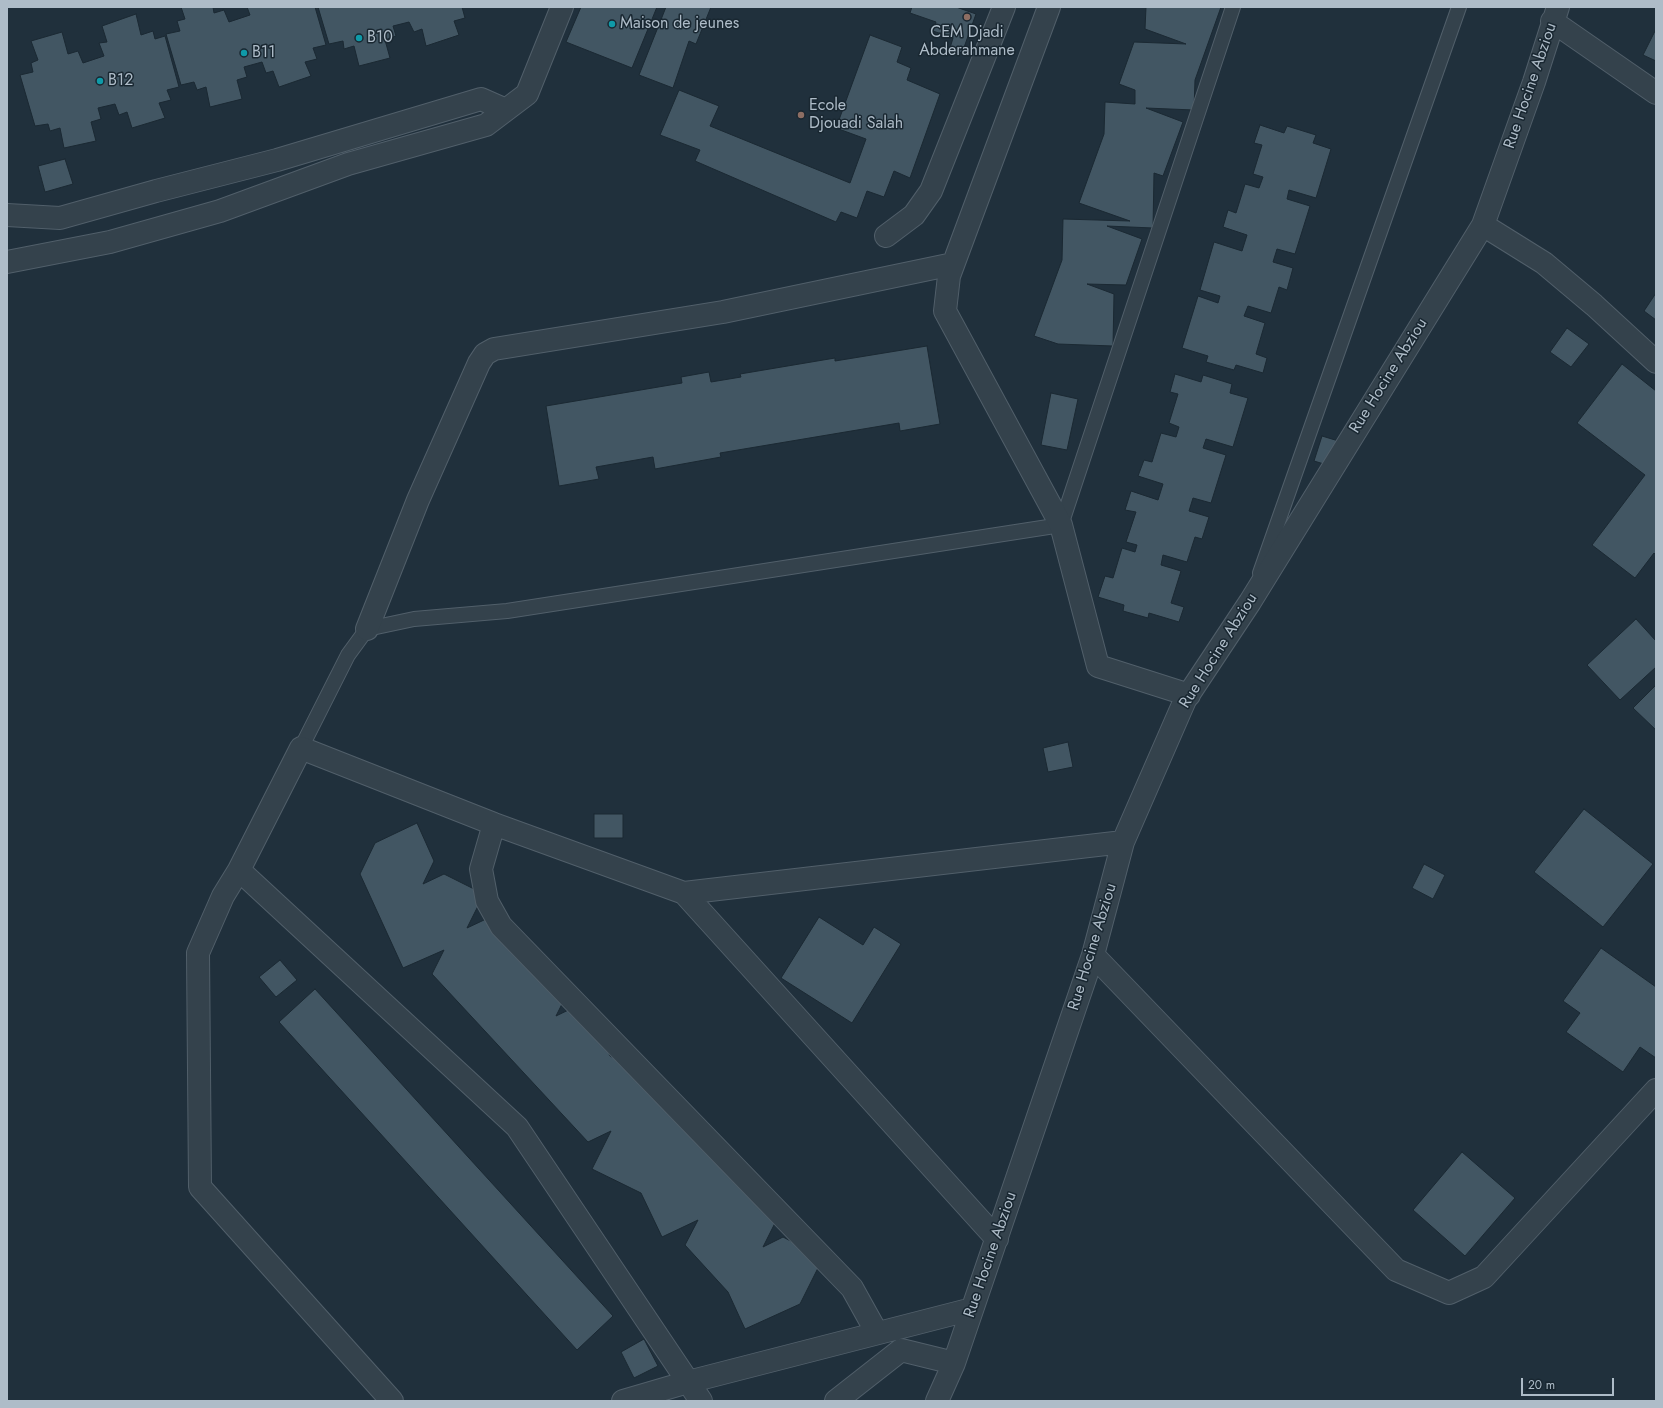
<!DOCTYPE html>
<html>
<head>
<meta charset="utf-8">
<style>
	body { margin:0 }
	#map { position:relative; width:1663px; height:1408px; overflow:hidden; background:#20303c; font-family:Jost,sans-serif }
	canvas { display:block }
	.frame { position:absolute; inset:0; border:8px solid #aebcc8; pointer-events:none }
	.scale { position:absolute; left:1521px; top:1378px; width:93px; height:18px; box-sizing:border-box; border:2px solid #aebcc8; border-top:0; padding-left:5px; font-size:12px; line-height:14px; white-space:nowrap; color:#aebcc8; -webkit-text-stroke:3px #192731; paint-order:stroke }
</style>
</head>
<body>
<div id="map">
<canvas width="1663" height="1408"></canvas>
<div class="frame"></div>
<div class="scale">20 m</div>
</div>
<script>
const g = document.querySelector('canvas').getContext('2d');
g.lineJoin = 'round';
function paint(path, color) {
  g.fillStyle = color;
  g.fill(path, 'evenodd');
}
function shape(rows) {
  const path = new Path2D();
  for (const r of rows) {
    path.moveTo(r[0], r[1]);
    for (let i = 2; i < r.length; i += 2) path.lineTo(r[i], r[i + 1]);
  }
  return path;
}
function stroke(path, color, width, dash) {
  g.strokeStyle = color;
  g.lineWidth = width;
  g.lineCap = dash ? 'butt' : 'round';
  g.setLineDash(dash || []);
  g.stroke(path);
}
function drawText(font, color, halo, rows, align = 'center') {
  g.font = font + ' Jost,sans-serif';
  g.lineWidth = 3;
  g.setLineDash([]);
  g.textBaseline = 'middle';
  g.strokeStyle = halo;
  g.fillStyle = color;
  for (const [text, x, y, turn = 0] of rows) {
    g.save();
    g.translate(x, y);
    g.rotate((+turn || 0) * Math.PI / 180);
    g.textAlign = isNaN(turn) ? turn : align;
    if (halo) g.strokeText(text, 0, 0);
    g.fillText(text, 0, 0);
    g.restore();
  }
}
const building = shape([
	[181,7,213,7,214,13,224,10,229,22,250,15,247,7,315,7,326,45,313,48,317,59,305,62,311,76,279,87,273,71,266,73,262,62,244,67,247,77,237,80,242,99,210,107,206,87,197,90,194,82,181,85,166,34,180,31,177,21,185,19,181,7],
	[318,7,462,7,465,18,454,21,459,35,426,46,422,29,414,32,409,22,393,26,396,36,385,40,390,58,359,66,354,46,344,49,343,41,329,44,318,7],
	[581,7,657,7,632,68,566,42,581,7],
	[666,7,711,7,696,44,689,41,673,88,639,75,666,7],
	[912,7,956,7,976,14,962,53,950,48,953,38,933,31,936,22,910,13,912,7],
	[1146,7,1221,7,1195,80,1194,110,1146,108,1183,122,1163,176,1154,173,1153,228,1107,226,1142,239,1126,285,1087,284,1114,294,1113,346,1058,344,1034,336,1062,260,1063,219,1130,221,1079,203,1104,134,1105,102,1135,104,1135,90,1119,84,1134,42,1186,44,1145,29,1146,7],
	[136,14,141,35,153,31,155,39,165,36,179,87,167,90,171,100,159,103,165,118,132,128,127,112,119,115,115,104,98,108,101,119,91,122,96,141,64,148,60,128,50,131,48,124,35,126,20,75,33,72,31,63,38,60,31,41,62,32,68,54,78,51,83,63,104,56,99,43,107,42,102,26,136,14],
	[1656,29,1656,61,1643,55,1656,29],
	[870,35,902,47,897,62,911,68,907,80,940,94,910,178,894,171,884,197,867,191,857,218,841,212,836,222,695,161,700,150,660,135,679,90,719,106,710,126,850,183,866,139,836,128,870,35],
	[1260,125,1284,133,1287,126,1316,135,1313,143,1331,149,1316,198,1289,190,1287,199,1310,206,1295,254,1277,249,1273,262,1293,268,1287,290,1279,287,1271,313,1248,306,1244,316,1265,323,1256,354,1267,358,1263,373,1236,365,1234,370,1206,362,1208,356,1182,348,1198,296,1218,303,1220,296,1200,290,1214,242,1242,251,1247,235,1223,227,1228,210,1236,213,1245,184,1259,188,1263,177,1253,174,1262,145,1254,143,1260,125],
	[65,159,73,184,45,192,38,166,65,159],
	[1656,293,1656,320,1644,311,1656,293],
	[1567,328,1589,344,1571,367,1550,352,1567,328],
	[927,346,940,424,900,431,899,423,720,453,721,457,655,469,653,457,596,467,599,479,559,486,546,406,682,383,681,377,709,372,711,382,741,377,740,374,835,358,835,361,927,346],
	[1622,364,1656,391,1656,555,1654,553,1635,578,1592,545,1645,475,1577,423,1622,364],
	[1175,374,1201,382,1203,375,1232,384,1230,393,1248,398,1233,447,1206,439,1203,448,1226,455,1211,503,1193,498,1189,511,1209,517,1202,539,1195,537,1187,562,1163,555,1161,565,1181,571,1171,603,1184,607,1179,622,1149,613,1148,618,1123,611,1124,605,1098,597,1105,576,1113,578,1122,548,1135,552,1137,545,1126,542,1136,512,1125,510,1131,491,1158,500,1163,484,1138,476,1144,460,1152,462,1161,433,1176,437,1179,427,1169,423,1178,394,1170,392,1175,374],
	[1051,393,1078,399,1067,450,1041,445,1051,393],
	[1322,436,1345,443,1337,468,1314,461,1322,436],
	[1636,619,1656,641,1656,667,1620,700,1587,665,1636,619],
	[1656,685,1656,730,1633,708,1656,685],
	[1068,742,1073,767,1048,772,1043,748,1068,742],
	[1584,809,1653,864,1603,927,1534,872,1584,809],
	[594,814,623,814,623,838,594,838,594,814],
	[417,823,434,861,423,884,444,874,484,894,467,928,501,912,570,988,556,1016,585,1002,610,1056,630,1066,775,1223,763,1247,783,1237,823,1258,800,1304,745,1329,728,1292,685,1245,698,1220,662,1237,641,1193,592,1169,611,1131,588,1142,432,974,444,950,403,968,360,874,375,843,417,823],
	[1424,864,1445,875,1433,899,1412,888,1424,864],
	[819,917,863,945,874,927,901,944,852,1023,781,978,819,917],
	[1601,948,1656,987,1656,1058,1640,1047,1623,1072,1566,1032,1580,1013,1563,1001,1601,948],
	[280,960,297,980,276,997,259,977,280,960],
	[315,989,613,1316,577,1350,279,1022,315,989],
	[1462,1152,1515,1198,1465,1256,1413,1210,1462,1152],
	[644,1339,658,1366,634,1378,621,1352,644,1339]
]);
paint(building, '#425663');
stroke(building, '#1b2933', 1);
const service = shape([
	[1260,573,1459,7],
	[301,748,348,655,367,629,414,619,507,611,1061,525,1233,7]
]);
const minor = shape([
	[1049,7,949,276,945,311,1061,525,1098,666,1189,695],
	[1552,21,1656,93],
	[7,215,60,218,156,191,277,160,481,99,506,110],
	[1483,225,1544,263,1594,305,1656,362],
	[886,236,914,215,931,191,1004,7],
	[7,262,110,242,220,211,348,164,486,125,527,94,562,7],
	[367,629,418,500,479,363,485,354,494,349,723,312,953,264],
	[494,824,481,869,487,901,501,926,852,1288,877,1333],
	[239,870,223,896,198,953,200,1187,392,1401],
	[684,893,997,1239],
	[1093,955,1396,1270,1449,1293,1484,1277,1656,1090],
	[623,1401,688,1382,972,1309],
	[701,1401,517,1127,239,870,301,748,494,824,684,893,1123,842],
	[836,1401,901,1350,954,1363],
	[937,1401,954,1363,1093,955,1123,842,1185,700,1250,602,1483,225,1534,82,1558,7]
]);
stroke(service, '#515f6a', 16);
stroke(minor, '#515f6a', 24);
stroke(service, '#34424c', 14);
stroke(minor, '#34424c', 22);
for (const [x, y, r, color] of [
	[967,17,4,"#8d6e63"],
	[612,24,4,"#0f9aa8"],
	[359,38,4,"#0f9aa8"],
	[244,53,4,"#0f9aa8"],
	[100,81,4,"#0f9aa8"],
	[801,115,4,"#8d6e63"]
]) {
  const dot = new Path2D();
  dot.arc(x, y, r, 0, 2 * Math.PI);
  g.fillStyle = color;
  g.fill(dot);
  stroke(dot, '#192731', 1.5);
}
drawText('16px', '#aebcc8', '#192731', [
	["Maison de jeunes",620,24],
	["CEM Djadi",967,33,"center"],
	["Abderahmane",967,51,"center"],
	["B10",367,38],
	["B11",252,53],
	["B12",108,81],
	["Ecole",809,106],
	["Djouadi Salah",809,124]
], 'left');
drawText('16px', '#aebcc8', '#192731', [
	["Rue Hocine Abziou",1531,86,-71],
	["Rue Hocine Abziou",1389,376,-58],
	["Rue Hocine Abziou",1219,651,-58],
	["Rue Hocine Abziou",1093,947,-73],
	["Rue Hocine Abziou",991,1255,-71]
]);
</script>
</body>
</html>
